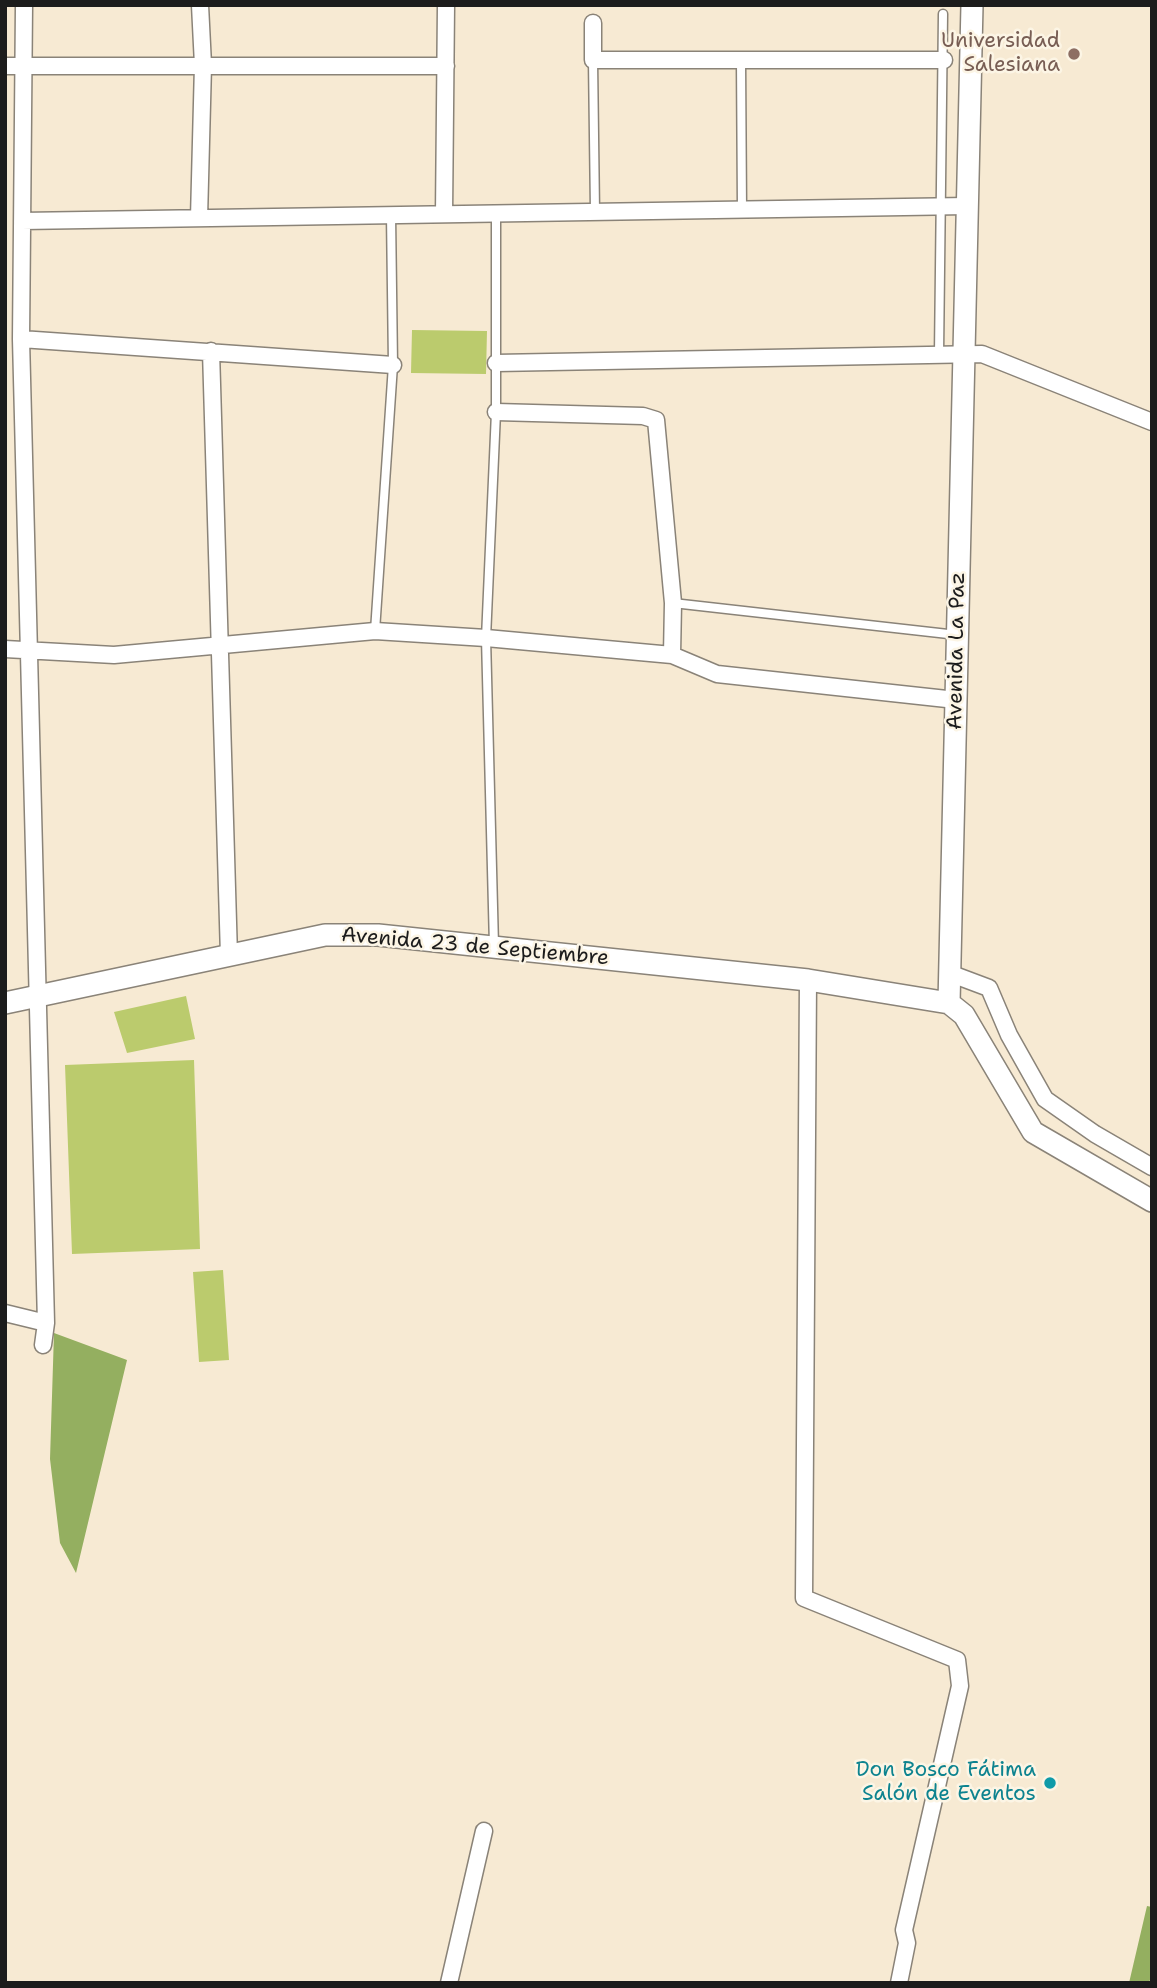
<!DOCTYPE html>
<html>
<head>
<meta charset="utf-8">
<style>
  body { margin:0 }
  #map { position:relative; width:1157px; height:1988px; overflow:hidden; background:#f7ead3; font-family:"Shantell Sans",sans-serif }
  canvas { display:block }
  .frame { position:absolute; inset:0; border:7px solid #1c1c1c; pointer-events:none }
</style>
</head>
<body>
<div id="map">
<canvas width="1157" height="1988"></canvas>
<div class="frame"></div>
</div>
<script>
const g = document.querySelector('canvas').getContext('2d');
g.lineJoin = 'round';
function paint(path, color) {
  g.fillStyle = color;
  g.fill(path, 'evenodd');
}
function shape(rows) {
  const path = new Path2D();
  for (const r of rows) {
    path.moveTo(r[0], r[1]);
    for (let i = 2; i < r.length; i += 2) path.lineTo(r[i], r[i + 1]);
  }
  return path;
}
function stroke(path, color, width, dash) {
  g.strokeStyle = color;
  g.lineWidth = width;
  g.lineCap = dash ? 'butt' : 'round';
  g.setLineDash(dash || []);
  g.stroke(path);
}
function label(font, color, halo, rows, align = 'center') {
  g.font = font + ' "Shantell Sans",sans-serif';
  g.lineWidth = 5;
  g.setLineDash([]);
  g.textBaseline = 'middle';
  g.strokeStyle = halo;
  g.fillStyle = color;
  for (const [text, x, y, turn = 0] of rows) {
    g.save();
    g.translate(x, y);
    g.rotate((+turn || 0) * Math.PI / 180);
    g.textAlign = isNaN(turn) ? turn : align;
    if (halo) g.strokeText(text, 0, 0);
    g.fillText(text, 0, 0);
    g.restore();
  }
}
paint(shape([
  [412,330,487,331,486,374,411,373],
  [186,996,195,1039,127,1053,114,1012],
  [194,1060,200,1249,72,1254,65,1065],
  [223,1270,229,1360,199,1362,193,1272]
]), '#bbcb6d');
paint(shape([
  [54,1333,127,1360,76,1573,60,1543,50,1459],
  [1147,1906,1152,1907,1152,1973,1149,1983,1129,1983]
]), '#94af60');
const service = shape([
  [593,60,595,212],
  [741,61,742,210],
  [939,354,943,14],
  [673,603,957,635],
  [375,631,393,365,391,215],
  [494,946,486,638,496,412,496,213]
]);
const minor = shape([
  [24,5,21,339,46,1323,43,1345],
  [593,23,593,60,944,60],
  [5,66,446,66],
  [444,214,446,5],
  [199,218,203,65,200,5],
  [22,221,967,206],
  [21,339,393,365],
  [211,351,229,956],
  [496,363,982,354,1152,422],
  [496,412,643,416,656,420,673,603,672,655],
  [5,649,114,655,375,631,486,638,672,655,717,674,956,700],
  [949,973,989,988,1009,1035,1045,1099,1095,1134,1152,1167],
  [808,980,804,1598,957,1660,960,1686,904,1930,907,1943,899,1983],
  [5,1313,46,1323],
  [449,1983,484,1831]
]);
const secondary = shape([
  [5,1003,325,935,378,935,808,980,949,1003,964,1015,1033,1132,1152,1201],
  [949,1003,972,5]
]);
stroke(service, '#8a8378', 11);
stroke(minor, '#8a8378', 19);
stroke(secondary, '#8a8378', 24);
stroke(service, '#fff', 8);
stroke(minor, '#fff', 16);
stroke(secondary, '#fff', 21);
for (const [x, y, r, color] of [
  [1074,54,7,"#8d6e63"],
  [1050,1783,7,"#0f9aa8"]
]) {
  const dot = new Path2D();
  dot.arc(x, y, r, 0, 2 * Math.PI);
  g.fillStyle = color;
  g.fill(dot);
  stroke(dot, '#fcf5e5', 2.5);
}
label('21px', '#785e54', '#fcf5e5', [
  ["Universidad",1060,42],
  ["Salesiana",1060,66]
], 'right');
label('21px', '#1c1c1c', '#fcf5e5', [
  ["Avenida La Paz",957,651,-89],
  ["Avenida 23 de Septiembre",475,947,5]
]);
label('21px', '#0d838f', '#fcf5e5', [
  ["Don Bosco Fátima",1036,1771],
  ["Salón de Eventos",1036,1795]
], 'right');
</script>
</body>
</html>
